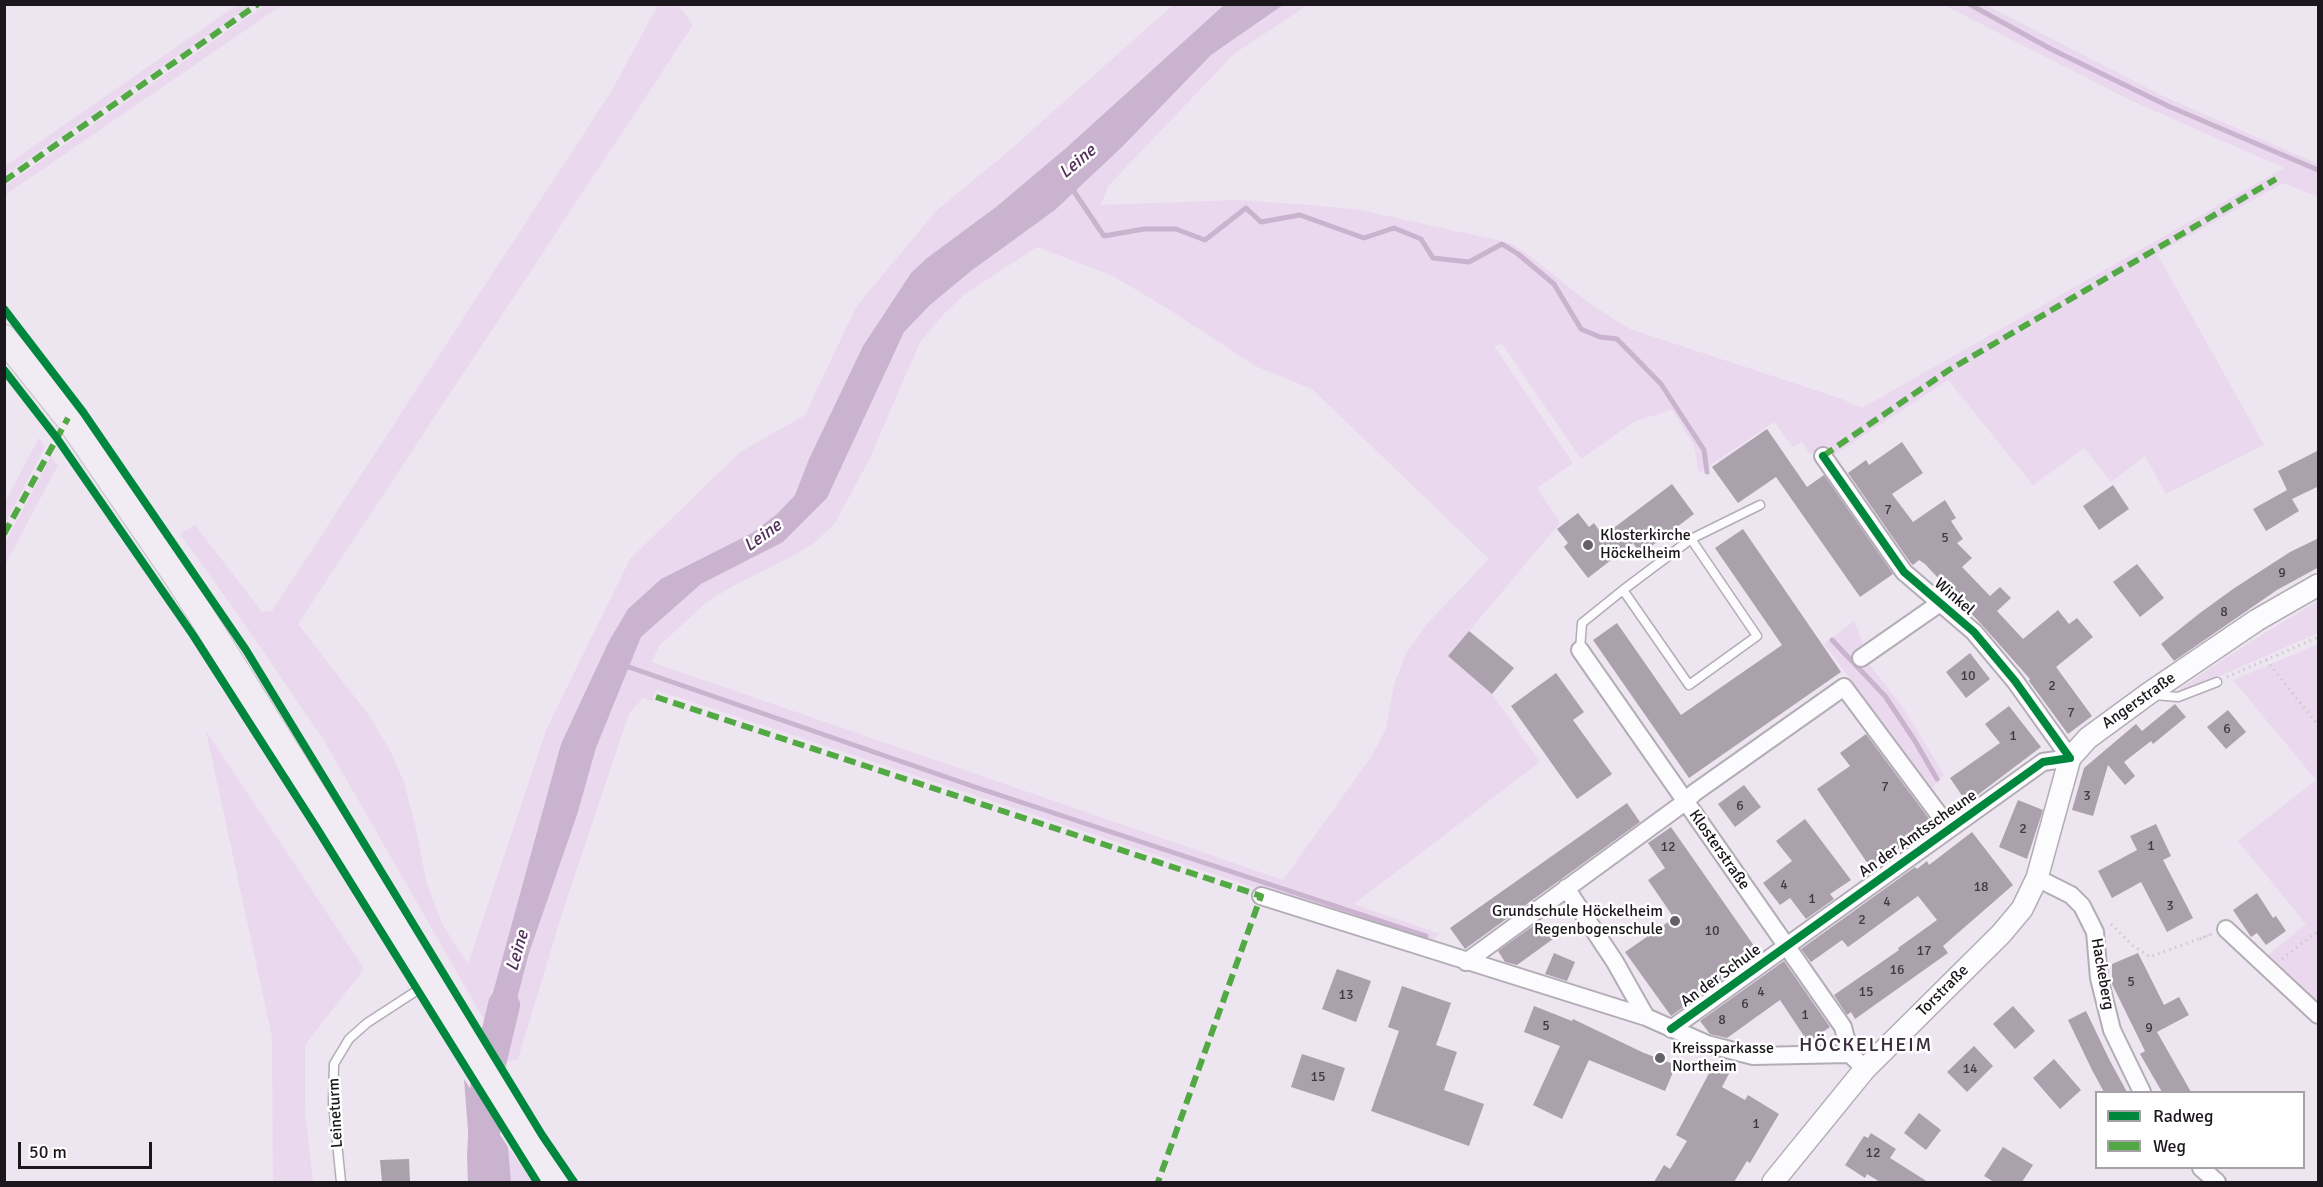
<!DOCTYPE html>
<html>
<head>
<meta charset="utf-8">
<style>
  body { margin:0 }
  #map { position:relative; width:2323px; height:1187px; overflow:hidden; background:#ede5f0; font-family:Signika,sans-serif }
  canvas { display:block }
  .frame { position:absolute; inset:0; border:6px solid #1c171d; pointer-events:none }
  .legend { position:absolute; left:2095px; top:1091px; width:210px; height:78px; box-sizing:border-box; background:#fff; border:2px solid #a4a2a5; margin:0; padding:8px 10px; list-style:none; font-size:18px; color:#1c171d }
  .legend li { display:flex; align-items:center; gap:12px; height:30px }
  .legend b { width:30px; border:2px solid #a4a2a5 }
  .scale { position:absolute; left:18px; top:1142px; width:134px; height:27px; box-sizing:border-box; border:3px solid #1c171d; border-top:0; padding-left:8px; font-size:18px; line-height:21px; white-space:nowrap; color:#1c171d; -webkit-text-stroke:4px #fff; paint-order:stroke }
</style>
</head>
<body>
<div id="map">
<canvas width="2323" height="1187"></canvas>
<div class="frame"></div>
<ul class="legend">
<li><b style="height:8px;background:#00873e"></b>Radweg</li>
<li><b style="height:8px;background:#52a943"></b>Weg</li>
</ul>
<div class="scale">50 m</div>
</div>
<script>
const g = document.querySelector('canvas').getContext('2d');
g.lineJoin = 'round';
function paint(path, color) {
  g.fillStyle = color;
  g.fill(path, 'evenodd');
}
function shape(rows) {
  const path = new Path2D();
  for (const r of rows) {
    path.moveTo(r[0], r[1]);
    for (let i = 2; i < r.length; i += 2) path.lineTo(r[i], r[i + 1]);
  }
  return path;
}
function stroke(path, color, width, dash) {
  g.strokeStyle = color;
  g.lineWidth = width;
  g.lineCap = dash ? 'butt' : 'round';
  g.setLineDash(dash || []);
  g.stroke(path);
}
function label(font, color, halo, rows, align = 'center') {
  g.font = font + ' Signika,sans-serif';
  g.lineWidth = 5;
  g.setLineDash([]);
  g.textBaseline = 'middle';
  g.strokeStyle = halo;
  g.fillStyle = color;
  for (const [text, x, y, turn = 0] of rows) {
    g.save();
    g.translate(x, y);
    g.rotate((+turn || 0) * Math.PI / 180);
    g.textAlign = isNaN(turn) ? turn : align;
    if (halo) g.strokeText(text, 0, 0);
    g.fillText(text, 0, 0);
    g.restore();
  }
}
paint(shape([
  [237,5,251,5,5,175,5,166],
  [265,5,282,5,5,195,5,186],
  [658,5,678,5,693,25,298,624,368,714,391,752,404,782,417,833,426,881,442,924,468,964,547,728,630,559,739,453,805,415,856,307,937,210,1003,156,1173,5,1224,5,1066,148,996,207,927,258,911,273,863,346,809,459,795,495,777,514,752,533,661,579,628,609,609,641,561,744,485,1021,323,739,239,616,180,534,195,525,262,612,272,611,611,92],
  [1283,5,1308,5,1235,53,1108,186,1101,205,1238,200,1310,205,1360,210,1497,240,1513,245,1531,257,1589,303,1630,329,1842,399,1862,408,2284,168,2130,100,1944,5,1986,5,2163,96,2318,164,2318,197,2283,183,2157,254,2264,445,2166,494,2145,456,2111,482,2084,448,2033,485,1948,380,1831,457,1825,447,1810,454,1802,442,1793,447,1774,422,1699,473,1694,445,1672,410,1635,421,1581,459,1502,344,1494,346,1573,463,1537,488,1560,523,1448,656,1492,694,1540,762,1354,904,1440,934,1426,944,656,690,652,701,643,698,629,714,564,907,518,1059,505,1062,513,1014,529,953,577,815,596,748,641,637,701,584,783,542,827,498,904,332,930,305,971,271,1055,210,1122,147,1211,55],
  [1037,247,1113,276,1170,310,1255,366,1312,389,1489,559,1426,625,1405,655,1394,685,1386,729,1371,757,1283,880,651,662,660,645,708,601,735,585,796,554,814,543,835,523,869,460,920,342,943,315,965,294],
  [39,438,45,447,5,523,5,502],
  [51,456,58,465,5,565,5,543],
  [2318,601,2318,633,2188,690,2179,689,2250,642],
  [1854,621,1862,640,1865,658,1906,712,1944,775,1932,788,1824,644],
  [2318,644,2318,1003,2268,955,2306,924,2238,841,2316,780,2233,680],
  [206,731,364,969,305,1045,305,1110,313,1182,273,1182,272,1037],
  [508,1147,534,1182,511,1182]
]), '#ead8ef');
paint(shape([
  [1224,5,1283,5,1211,55,1122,147,1055,210,971,271,930,305,904,332,827,498,783,542,701,584,641,637,596,748,577,815,529,953,513,1014,505,1062,485,1032,485,1021,492,996,561,744,609,641,628,609,661,579,752,533,777,514,795,495,809,459,863,346,911,273,927,258,996,207,1066,148],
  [464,1079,508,1147,511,1182,472,1182]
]), '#c9b3ce');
stroke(shape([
  [1969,4,2051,49,2168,106,2318,170],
  [1071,187,1104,236,1144,229,1176,229,1205,240,1246,208,1261,222,1300,215,1364,238,1394,228,1421,239,1433,258,1469,262,1502,244,1518,254,1554,284,1581,329,1600,337,1617,339,1661,384,1704,450,1707,472],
  [1832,640,1885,696,1915,741,1937,779],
  [623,665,972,786,1426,936]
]), '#c9b3ce', 5);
stroke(shape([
  [484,1182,483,1157,487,1076,504,1005]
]), '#c9b3ce', 32);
paint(shape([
  [1767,429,1807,487,1824,475,1893,574,1860,597,1776,477,1738,503,1712,467],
  [1902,442,1923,473,1892,494,1913,522,1945,500,1956,518,1951,521,1963,539,1957,543,1972,558,1962,567,1990,596,2000,587,2011,598,1997,611,2023,639,2058,610,2069,624,2077,618,2093,637,2056,667,2092,716,2068,734,2029,681,2030,679,1982,625,1925,564,1919,560,1913,565,1910,562,1848,473,1866,460,1869,465],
  [2319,450,2319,486,2292,499,2299,511,2266,531,2253,509,2287,490,2278,471],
  [1672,484,1694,514,1641,554,1633,543,1588,578,1564,547,1568,543,1557,529,1578,513,1589,527,1594,523,1603,536],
  [2113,485,2129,509,2099,530,2083,506],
  [1743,529,1841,672,1689,778,1593,640,1617,623,1681,715,1782,645,1715,548],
  [2319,538,2319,567,2277,590,2174,661,2161,644,2200,613,2233,589,2290,552],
  [2137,564,2164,598,2140,617,2113,582],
  [1469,631,1514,668,1492,694,1448,656],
  [1970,653,1990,679,1966,698,1946,672],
  [1556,673,1584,712,1573,720,1612,774,1577,799,1511,706],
  [2175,704,2186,717,2153,744,2151,741,2124,762,2135,776,2125,785,2108,765,2093,816,2072,810,2084,768,2136,724,2142,731],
  [2009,706,2041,747,1967,803,1950,778,2000,743,1985,724],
  [2228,710,2246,732,2226,749,2207,727],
  [1866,734,1930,820,1898,843,1901,847,1870,867,1817,789,1850,766,1840,753],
  [1744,785,1761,807,1735,827,1718,804],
  [2018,800,2043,810,2027,859,1999,847],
  [1627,803,1640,822,1465,949,1450,928],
  [1805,819,1851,880,1830,894,1834,899,1806,919,1790,898,1780,905,1763,883,1792,861,1776,841],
  [2156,824,2171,856,2163,860,2193,918,2167,932,2141,882,2112,898,2098,871,2137,850,2130,836],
  [1671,827,1759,953,1671,1016,1625,952,1674,918,1648,880,1665,868,1648,843],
  [1972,832,2013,885,1943,946,1948,953,1855,1019,1851,1012,1847,1015,1834,995,1899,950,1898,948,1937,920,1918,896,1848,947,1842,940,1811,962,1801,949,1915,867,1917,869,1927,861,1929,865],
  [2257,893,2273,918,2276,916,2286,931,2266,945,2257,933,2251,937,2233,910],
  [1540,921,1553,939,1517,965,1505,962,1498,951],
  [1554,953,1575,962,1567,981,1545,974],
  [2138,953,2164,1005,2179,997,2189,1015,2157,1032,2191,1092,2162,1092,2140,1054,2145,1051,2112,984,2112,964],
  [1784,961,1830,1027,1808,1042,1780,1000,1727,1038,1710,1034,1700,1021],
  [1337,969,1371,981,1356,1022,1322,1009],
  [1402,986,1451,1003,1436,1045,1457,1052,1444,1090,1484,1104,1469,1146,1371,1111,1399,1031,1388,1027],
  [1534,1006,1572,1021,1573,1019,1644,1053,1676,1065,1665,1091,1589,1060,1562,1119,1533,1105,1560,1046,1524,1032],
  [2013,1006,2035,1031,2015,1049,1993,1024],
  [2086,1011,2110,1061,2127,1092,2104,1092,2092,1070,2068,1020],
  [1974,1046,1993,1066,1967,1092,1947,1072],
  [1302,1054,1345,1068,1334,1101,1291,1087],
  [2054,1059,2081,1090,2060,1109,2033,1078],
  [1714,1064,1732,1068,1722,1087,1745,1100,1748,1095,1779,1114,1750,1163,1747,1161,1734,1182,1654,1182,1664,1165,1670,1169,1687,1141,1676,1135],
  [1919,1113,1941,1130,1926,1150,1904,1133],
  [1871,1133,1896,1149,1890,1158,1928,1182,1880,1182,1867,1174,1865,1178,1845,1165,1864,1136,1868,1138],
  [2003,1147,2033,1165,2022,1182,1994,1182,1984,1176],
  [409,1159,410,1182,382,1182,380,1160]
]), '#aaa1ac');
const service = shape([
  [1623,590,1689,685,1757,636,1691,539],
  [1580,650,1582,623,1623,590,1691,539,1760,505],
  [2154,695,2178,697,2217,682],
  [341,1182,333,1103,334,1064,349,1039,367,1023,427,984]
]);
const minor = shape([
  [1580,650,1843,1027,1850,1054],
  [1861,658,1940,603],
  [2037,878,2071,895,2082,906,2095,932,2099,978,2112,1030,2142,1092],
  [1566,888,1615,962,1646,1017],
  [1261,896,1646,1017,1707,1044,1753,1056,1850,1054,1865,1069],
  [2226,929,2318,1015],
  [1466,962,1685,802,1694,793,1844,687,1949,828],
  [1671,1029,2043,762,2070,758,2015,681,1974,632,1904,572,1823,456],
  [2201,1168,2217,1182]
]);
const tertiary = shape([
  [1773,1182,1865,1069,2001,934,2022,909,2037,878,2070,758,2088,738,2148,694,2257,620,2318,585]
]);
const primary = shape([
  [4,338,68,418,180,581,556,1182]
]);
stroke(service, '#b3adb5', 11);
stroke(minor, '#b3adb5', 20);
stroke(tertiary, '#b3adb5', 24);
stroke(primary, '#c7c3c8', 28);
stroke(shape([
  [2266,660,2318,725],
  [2227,677,2318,637],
  [2111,924,2132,945,2150,957,2212,934],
  [2200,939,2212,934],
  [2282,959,2318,931]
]), '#ccc9cc', 3, [1.5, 4.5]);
stroke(service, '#fcfbfd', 8);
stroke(minor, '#fcfbfd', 16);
stroke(tertiary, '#fcfbfd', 21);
stroke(primary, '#f1ebf3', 26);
stroke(shape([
  [4,181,258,4],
  [1823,456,1949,370,2276,179],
  [4,534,68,418],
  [656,697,1261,896,1158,1182]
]), '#52a943', 6, [12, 6]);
stroke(shape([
  [4,309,83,412,246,650,542,1135,574,1182],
  [4,370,56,437,193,635,316,827,537,1182],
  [1671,1029,2043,762,2070,758,2015,681,1974,632,1904,572,1823,456]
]), '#00873e', 8);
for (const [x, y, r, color] of [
  [1588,545,6,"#655f67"],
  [1675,921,6,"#655f67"],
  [1660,1058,6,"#655f67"]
]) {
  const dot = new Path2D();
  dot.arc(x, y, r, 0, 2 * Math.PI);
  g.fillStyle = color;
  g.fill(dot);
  stroke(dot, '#fff', 2);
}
label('14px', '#403a41', null, [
  ["7",1888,510],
  ["5",1945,538],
  ["9",2282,573],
  ["8",2224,612],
  ["10",1968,676],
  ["2",2052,686],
  ["7",2071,713],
  ["6",2227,729],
  ["1",2013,736],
  ["7",1885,787],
  ["3",2087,796],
  ["6",1740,806],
  ["2",2023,829],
  ["1",2151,846],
  ["12",1668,847],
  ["4",1784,885],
  ["18",1981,887],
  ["1",1812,899],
  ["4",1887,902],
  ["3",2170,906],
  ["2",1862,920],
  ["10",1712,931],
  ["17",1924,951],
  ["16",1897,970],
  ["5",2131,982],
  ["4",1761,992],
  ["15",1866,992],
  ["13",1346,995],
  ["6",1745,1004],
  ["1",1805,1015],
  ["8",1722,1020],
  ["5",1546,1026],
  ["9",2149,1028],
  ["14",1970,1069],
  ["15",1318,1077],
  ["1",1756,1124],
  ["12",1873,1153]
]);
label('16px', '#1c171d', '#fff', [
  ["Klosterkirche",1600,536],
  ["Höckelheim",1600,554],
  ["Grundschule Höckelheim",1663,912,"right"],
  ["Regenbogenschule",1663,930,"right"],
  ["Kreissparkasse",1672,1049],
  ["Northeim",1672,1067]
], 'left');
label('16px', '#1c171d', '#fff', [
  ["Winkel",1954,597,41],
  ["Angerstraße",2139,701,-35],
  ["An der Amtsscheune",1918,834,-35],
  ["Klosterstraße",1719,850,55],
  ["Hackeberg",2102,974,80],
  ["An der Schule",1721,976,-36],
  ["Torstraße",1943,991,-45],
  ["Leineturm",336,1113,-93]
]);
label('italic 18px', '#542f5c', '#fff', [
  ["Leine",1078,162,-40],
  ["Leine",763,536,-36],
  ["Leine",518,951,-74]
]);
g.letterSpacing = '1.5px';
label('20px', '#392d3b', '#fff', [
  ["HÖCKELHEIM",1866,1046]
]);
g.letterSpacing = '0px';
</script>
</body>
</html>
